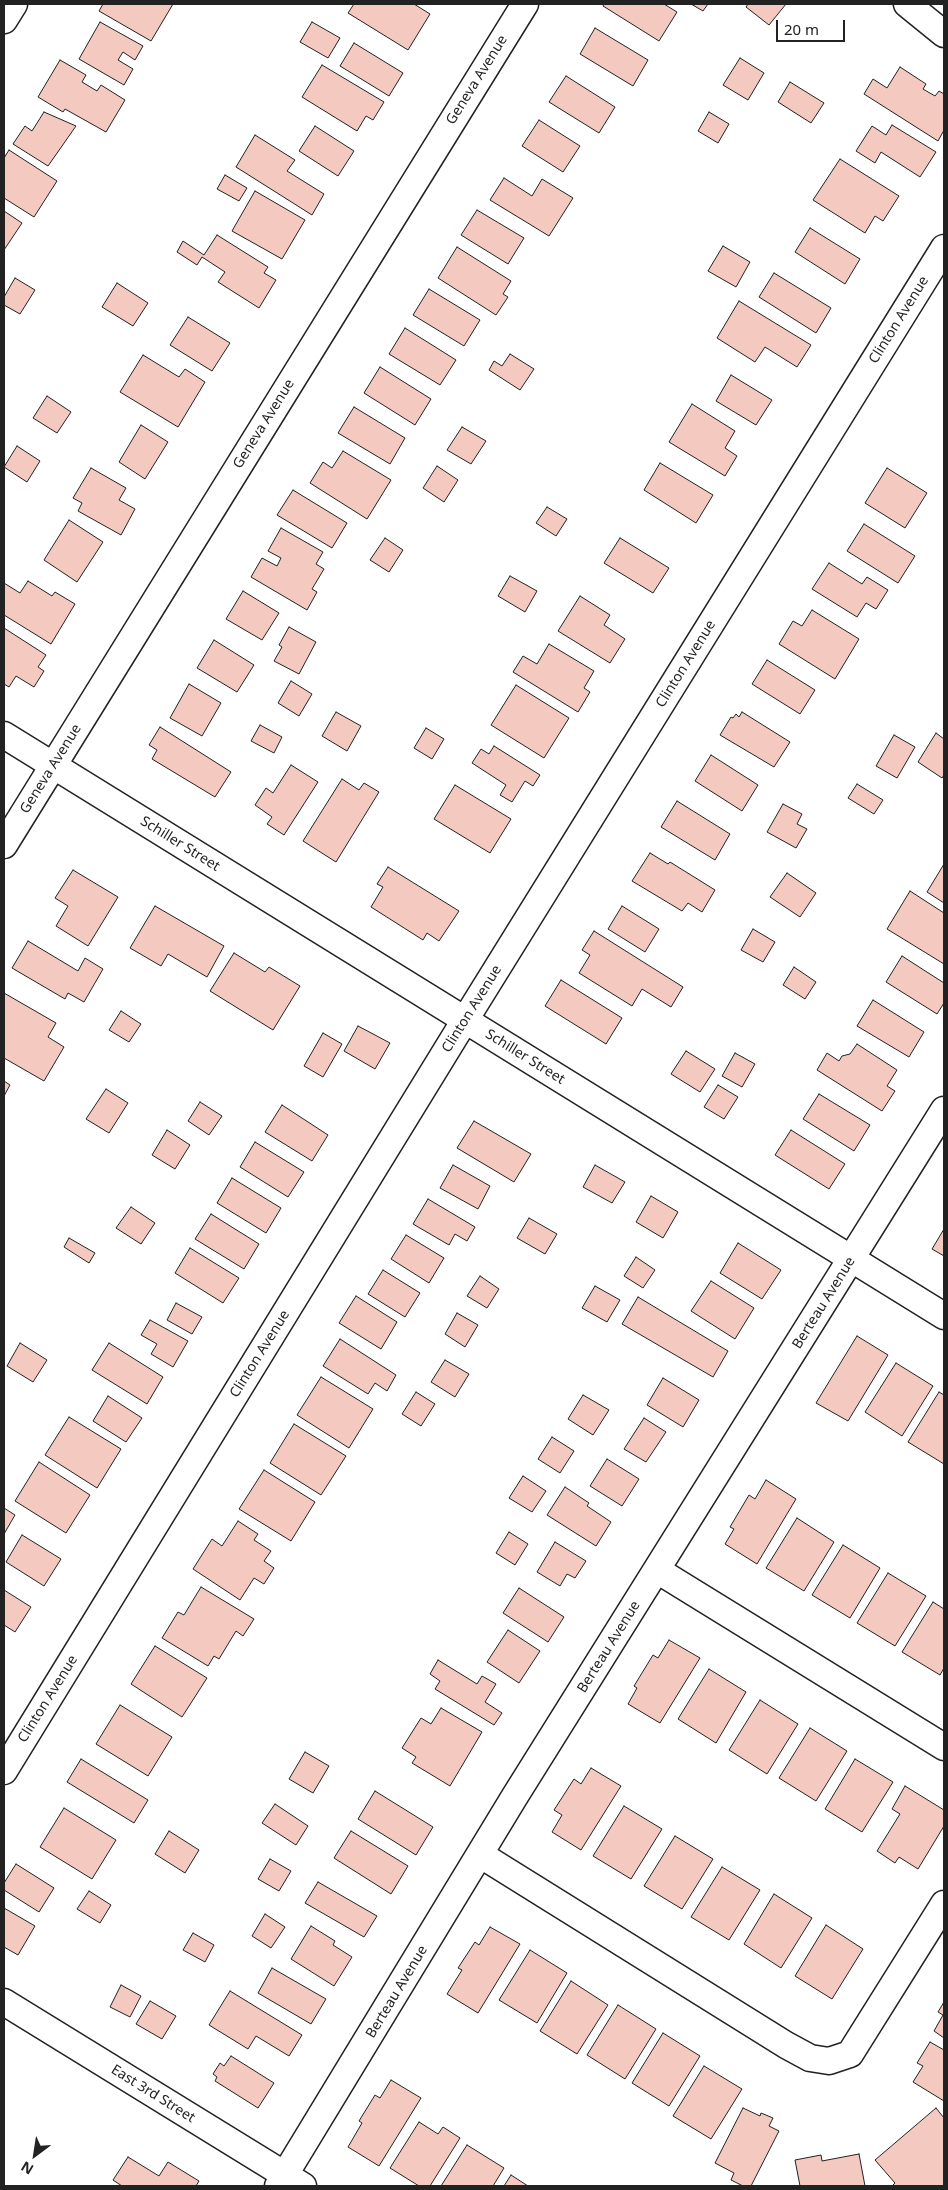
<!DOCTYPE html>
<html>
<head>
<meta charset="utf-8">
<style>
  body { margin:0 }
  #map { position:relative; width:948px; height:2190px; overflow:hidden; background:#fff; font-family:"Noto Sans",sans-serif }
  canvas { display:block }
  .frame { position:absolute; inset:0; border:5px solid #222; pointer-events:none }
  .north { position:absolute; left:10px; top:2130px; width:50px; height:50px; -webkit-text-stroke:4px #fff; paint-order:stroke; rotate:211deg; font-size:14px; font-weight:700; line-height:20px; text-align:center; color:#222 }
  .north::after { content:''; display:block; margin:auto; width:18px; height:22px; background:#222; clip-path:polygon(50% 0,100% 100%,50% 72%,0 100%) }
  .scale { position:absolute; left:776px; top:20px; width:69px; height:22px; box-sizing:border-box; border:2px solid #222; border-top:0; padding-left:6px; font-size:15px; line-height:18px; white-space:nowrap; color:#222; -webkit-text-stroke:4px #fff; paint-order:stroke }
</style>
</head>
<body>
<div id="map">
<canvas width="948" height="2190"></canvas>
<div class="frame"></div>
<div class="north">N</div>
<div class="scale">20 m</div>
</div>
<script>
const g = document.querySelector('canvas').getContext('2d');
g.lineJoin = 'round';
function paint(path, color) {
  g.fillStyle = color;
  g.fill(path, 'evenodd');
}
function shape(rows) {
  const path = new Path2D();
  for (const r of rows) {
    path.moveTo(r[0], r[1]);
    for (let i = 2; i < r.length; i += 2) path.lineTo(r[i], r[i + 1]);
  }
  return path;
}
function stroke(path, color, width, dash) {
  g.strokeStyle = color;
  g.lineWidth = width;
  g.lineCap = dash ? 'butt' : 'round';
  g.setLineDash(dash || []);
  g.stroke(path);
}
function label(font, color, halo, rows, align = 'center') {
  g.font = font + ' "Noto Sans",sans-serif';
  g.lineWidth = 4;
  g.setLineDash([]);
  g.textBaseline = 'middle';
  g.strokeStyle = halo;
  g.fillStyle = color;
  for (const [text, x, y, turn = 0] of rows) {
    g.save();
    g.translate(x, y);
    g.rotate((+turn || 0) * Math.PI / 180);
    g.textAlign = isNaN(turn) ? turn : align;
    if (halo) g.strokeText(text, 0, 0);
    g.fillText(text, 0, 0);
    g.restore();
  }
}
const building = shape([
  [103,4,173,4,151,41,99,11,103,4],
  [354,4,414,4,430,14,408,50,348,13,354,4],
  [604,4,664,4,677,12,659,41,603,6,604,4],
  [691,4,708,4,703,11,691,4],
  [748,4,786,4,769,25,746,7,748,4],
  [100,22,143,46,135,60,123,52,118,60,133,69,124,85,79,59,100,22],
  [312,22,340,38,328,58,300,42,312,22],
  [595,28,648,60,633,86,580,54,595,28],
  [354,43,403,73,389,96,340,66,354,43],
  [740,58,764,73,748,100,723,85,740,58],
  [60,60,86,75,82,82,97,91,101,85,125,100,106,132,65,109,63,112,38,97,60,60],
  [322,65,384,102,373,120,366,116,357,131,302,97,322,65],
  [900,67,926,84,923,89,935,96,939,91,944,94,944,130,938,141,864,94,873,79,887,88,900,67],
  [566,76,615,107,599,133,549,102,566,76],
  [790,82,824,103,811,123,778,102,790,82],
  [44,112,76,126,48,166,13,144,25,126,32,131,44,112],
  [709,112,729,124,718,143,698,131,709,112],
  [539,120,580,146,563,172,522,146,539,120],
  [892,125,936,152,920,177,881,152,875,163,856,151,872,126,886,135,892,125],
  [315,126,354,151,338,176,299,151,315,126],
  [255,135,295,160,287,171,324,194,312,215,236,167,255,135],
  [9,150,57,181,34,217,4,198,4,158,9,150],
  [840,159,899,196,883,221,875,216,865,233,813,200,840,159],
  [225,175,247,188,239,201,217,189,225,175],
  [504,178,532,196,542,179,573,198,549,236,490,200,504,178],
  [255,191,305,220,282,259,232,231,255,191],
  [477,210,524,238,508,264,461,235,477,210],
  [4,211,22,223,4,250,4,211],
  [810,228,860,259,845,284,795,252,810,228],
  [217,235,268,267,264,273,276,280,259,308,218,282,225,272,202,257,197,265,177,252,183,241,204,255,217,235],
  [723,246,750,262,736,287,708,271,723,246],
  [457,247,511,281,503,294,508,297,496,315,438,278,457,247],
  [774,273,831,308,816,333,759,297,774,273],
  [15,278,35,290,20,314,4,305,4,297,15,278],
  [117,283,148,303,133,326,102,307,117,283],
  [429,289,480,320,464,346,413,315,429,289],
  [739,301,811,345,797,367,765,347,755,362,717,338,739,301],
  [188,317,230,343,212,371,170,345,188,317],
  [405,328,456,360,440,385,389,354,405,328],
  [510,354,534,369,520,390,489,370,494,361,502,366,510,354],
  [143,355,179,377,185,369,205,382,178,427,120,392,143,355],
  [380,367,431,399,415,425,364,393,380,367],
  [731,375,772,400,756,425,716,401,731,375],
  [47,396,71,412,57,433,33,418,47,396],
  [692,404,735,431,725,448,737,456,725,476,669,442,692,404],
  [354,407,405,438,390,464,338,433,354,407],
  [141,425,168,442,145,479,119,462,141,425],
  [462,427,486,441,471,464,447,450,462,427],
  [17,446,40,461,27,482,4,467,17,446],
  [343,451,391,480,367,519,310,483,323,462,332,468,343,451],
  [660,463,713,495,696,523,644,490,660,463],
  [437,466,458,480,444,502,423,488,437,466],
  [91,468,126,488,119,500,135,509,121,535,78,511,82,503,73,498,91,468],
  [887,468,927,493,905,528,865,503,887,468],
  [293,490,347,523,332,548,277,515,293,490],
  [547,507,567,519,556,536,536,523,547,507],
  [69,520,103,542,77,582,44,560,69,520],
  [864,524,915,556,898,583,847,551,864,524],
  [281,528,323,552,316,564,324,569,312,589,317,592,307,610,251,577,262,558,277,566,281,558,268,551,281,528],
  [385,538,403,550,389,572,370,560,385,538],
  [620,538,669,568,653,593,604,563,620,538],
  [829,563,862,584,867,577,888,590,876,609,866,603,857,617,812,589,829,563],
  [510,576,537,591,525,612,498,596,510,576],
  [28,581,52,596,55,592,75,604,51,644,4,615,4,583,20,593,28,581],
  [243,591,279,613,262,640,226,619,243,591],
  [580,596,610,615,604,625,625,639,610,663,558,631,580,596],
  [812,610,859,639,835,679,779,644,793,621,802,626,812,610],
  [289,627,316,642,299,674,274,661,282,647,279,645,289,627],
  [4,628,46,655,38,667,44,671,34,687,16,676,9,687,4,684,4,628],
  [214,640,254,665,237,692,197,668,214,640],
  [549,644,594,671,584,688,590,692,578,712,513,672,523,656,537,664,549,644],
  [767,660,815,690,800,714,752,684,767,660],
  [291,681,312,694,299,716,278,703,291,681],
  [189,684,221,703,202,736,170,718,189,684],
  [516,685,569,718,544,758,491,725,516,685],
  [336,712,361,726,347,751,322,736,336,712],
  [742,712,790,742,774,767,720,735,731,717,733,718,736,714,739,717,742,712],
  [260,725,282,737,274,753,251,741,260,725],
  [160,727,231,772,215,797,152,759,157,750,149,745,160,727],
  [426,728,444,739,432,759,414,748,426,728],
  [936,733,944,739,944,775,942,778,918,762,936,733],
  [894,735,915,747,897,778,876,766,894,735],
  [494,746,540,775,533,786,525,781,512,802,500,795,506,785,472,763,481,749,489,754,494,746],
  [711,755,758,785,742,811,695,781,711,755],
  [291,765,318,782,284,835,267,824,272,817,255,805,266,788,273,793,291,765],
  [342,779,359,790,364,783,379,792,336,862,303,841,342,779],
  [857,784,883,800,874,814,848,798,857,784],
  [455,785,511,819,490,853,434,819,455,785],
  [677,801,730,834,715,860,661,827,677,801],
  [783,804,802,814,797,824,807,829,796,848,767,832,783,804],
  [650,853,668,864,670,862,715,890,702,912,688,903,682,911,632,881,650,853],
  [944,864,944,903,927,892,944,864],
  [388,867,459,911,439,941,427,933,423,940,371,907,383,887,377,884,388,867],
  [73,870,118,897,88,946,56,926,68,906,55,898,73,870],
  [787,873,816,893,800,917,770,897,787,873],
  [910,891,944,913,944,964,887,929,910,891],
  [155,906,224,946,207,977,168,954,161,966,130,948,155,906],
  [622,906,659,929,645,952,608,929,622,906],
  [753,929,775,942,763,962,741,950,753,929],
  [594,931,683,987,671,1007,642,989,632,1006,579,973,590,955,582,950,594,931],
  [28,941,78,971,85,958,103,969,84,1002,68,993,65,999,12,968,28,941],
  [234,953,265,972,269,967,300,986,273,1030,210,991,234,953],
  [902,956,944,983,944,1003,937,1014,886,982,902,956],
  [794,967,816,982,805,999,783,985,794,967],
  [561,980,622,1018,606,1044,545,1006,561,980],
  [4,993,56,1023,48,1037,64,1047,44,1081,4,1058,4,993],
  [873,1000,924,1032,909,1057,857,1026,873,1000],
  [121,1011,141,1024,129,1042,109,1030,121,1011],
  [358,1026,390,1043,375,1069,344,1051,358,1026],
  [323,1033,342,1044,323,1077,304,1066,323,1033],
  [857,1044,897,1070,887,1086,895,1091,882,1111,817,1070,827,1053,839,1061,842,1056,850,1054,857,1044],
  [686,1051,715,1069,700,1092,671,1074,686,1051],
  [735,1053,755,1064,742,1087,722,1076,735,1053],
  [4,1081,10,1085,4,1096,4,1081],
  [718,1085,738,1097,724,1119,704,1107,718,1085],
  [106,1089,128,1103,109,1133,86,1119,106,1089],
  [819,1094,870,1125,854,1151,803,1119,819,1094],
  [200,1102,222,1116,209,1135,188,1121,200,1102],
  [282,1105,328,1135,312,1161,265,1132,282,1105],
  [474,1121,531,1154,514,1182,457,1148,474,1121],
  [167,1130,190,1145,175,1169,152,1155,167,1130],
  [791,1130,845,1164,829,1189,775,1155,791,1130],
  [255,1142,304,1172,288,1197,240,1167,255,1142],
  [453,1165,490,1186,478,1209,440,1188,453,1165],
  [595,1165,625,1182,612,1203,583,1187,595,1165],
  [232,1178,281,1208,266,1233,217,1203,232,1178],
  [651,1196,678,1212,663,1238,636,1222,651,1196],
  [428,1199,475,1227,467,1241,455,1234,449,1245,413,1224,428,1199],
  [131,1207,155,1223,141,1244,116,1228,131,1207],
  [211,1214,259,1244,244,1269,195,1239,211,1214],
  [529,1218,557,1234,545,1254,517,1238,529,1218],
  [944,1229,944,1256,932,1249,944,1229],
  [406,1235,444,1258,429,1283,391,1259,406,1235],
  [69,1238,95,1253,89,1263,64,1247,69,1238],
  [738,1243,781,1270,762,1299,720,1273,738,1243],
  [190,1248,239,1278,223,1303,175,1273,190,1248],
  [636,1257,655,1270,643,1288,624,1276,636,1257],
  [383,1270,420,1293,405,1317,368,1294,383,1270],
  [480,1276,499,1289,487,1308,467,1296,480,1276],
  [711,1281,754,1308,735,1339,691,1311,711,1281],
  [595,1286,620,1300,607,1322,582,1308,595,1286],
  [356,1296,397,1322,381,1349,339,1323,356,1296],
  [638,1297,728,1351,713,1377,622,1324,638,1297],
  [176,1303,202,1317,192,1334,167,1320,176,1303],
  [457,1313,478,1325,465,1347,445,1334,457,1313],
  [150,1320,188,1341,173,1367,151,1354,157,1344,141,1335,150,1320],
  [857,1336,888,1355,848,1421,816,1403,857,1336],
  [340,1339,396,1375,387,1391,375,1383,368,1394,323,1366,340,1339],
  [20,1343,47,1360,33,1382,7,1366,20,1343],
  [109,1343,163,1377,147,1404,92,1370,109,1343],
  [445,1360,469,1374,455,1397,431,1382,445,1360],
  [896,1363,933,1386,902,1436,865,1412,896,1363],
  [321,1377,373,1409,349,1448,297,1415,321,1377],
  [663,1378,699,1400,683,1427,647,1405,663,1378],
  [416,1392,435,1404,421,1426,402,1414,416,1392],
  [939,1392,944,1395,944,1464,908,1442,939,1392],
  [583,1395,609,1410,593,1435,568,1419,583,1395],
  [108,1396,142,1418,126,1442,93,1421,108,1396],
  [69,1417,121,1449,97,1488,45,1455,69,1417],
  [644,1418,666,1432,646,1462,624,1449,644,1418],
  [294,1424,346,1456,321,1495,270,1463,294,1424],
  [552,1437,574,1451,560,1473,538,1459,552,1437],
  [607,1459,639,1479,622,1506,590,1486,607,1459],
  [39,1462,90,1495,66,1533,15,1501,39,1462],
  [264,1470,315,1502,291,1541,239,1509,264,1470],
  [523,1476,546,1491,532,1512,509,1498,523,1476],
  [766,1480,796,1499,757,1564,725,1544,734,1529,730,1527,749,1495,755,1499,766,1480],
  [565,1487,589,1503,587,1506,611,1522,596,1546,547,1515,565,1487],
  [4,1508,15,1515,4,1534,4,1508],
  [797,1518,834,1542,804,1591,766,1568,797,1518],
  [238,1521,258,1534,254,1540,271,1551,264,1561,274,1568,264,1584,254,1578,240,1600,193,1569,212,1539,222,1546,238,1521],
  [509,1532,528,1544,515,1565,496,1553,509,1532],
  [22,1535,61,1559,44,1586,6,1562,22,1535],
  [555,1542,586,1561,575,1578,567,1574,560,1586,537,1572,555,1542],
  [843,1545,880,1568,850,1618,812,1595,843,1545],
  [888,1573,926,1596,895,1646,857,1623,888,1573],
  [201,1587,254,1619,243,1636,236,1631,219,1659,214,1656,208,1666,162,1638,178,1612,184,1615,201,1587],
  [519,1588,564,1617,548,1642,503,1613,519,1588],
  [4,1590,31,1607,15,1632,4,1625,4,1590],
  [933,1602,944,1609,944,1668,940,1675,902,1652,933,1602],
  [508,1630,540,1651,519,1683,487,1662,508,1630],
  [669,1640,700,1658,660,1723,628,1704,637,1688,634,1686,653,1655,658,1658,669,1640],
  [155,1646,207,1678,182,1717,131,1684,155,1646],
  [438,1660,477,1684,482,1676,496,1684,485,1702,502,1713,494,1725,435,1689,440,1681,430,1674,438,1660],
  [709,1669,746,1692,716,1743,678,1719,709,1669],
  [760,1700,798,1724,767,1774,729,1750,760,1700],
  [120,1705,172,1737,148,1776,96,1744,120,1705],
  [441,1708,482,1732,450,1786,412,1763,416,1757,402,1748,421,1718,431,1724,441,1708],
  [810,1728,847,1751,816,1801,779,1778,810,1728],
  [305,1752,329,1766,313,1793,289,1779,305,1752],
  [81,1759,148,1800,134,1823,67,1782,81,1759],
  [855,1759,893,1782,862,1832,825,1809,855,1759],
  [591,1768,621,1786,581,1850,552,1832,562,1815,554,1810,574,1779,581,1784,591,1768],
  [905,1786,944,1810,944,1826,918,1869,899,1857,895,1863,877,1851,900,1814,892,1809,905,1786],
  [375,1791,433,1827,416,1855,358,1819,375,1791],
  [275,1804,308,1826,296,1845,262,1823,275,1804],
  [624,1806,662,1829,631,1879,593,1856,624,1806],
  [64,1808,116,1840,92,1879,40,1847,64,1808],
  [169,1831,199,1850,185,1873,155,1854,169,1831],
  [351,1831,408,1866,391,1894,334,1858,351,1831],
  [675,1836,713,1859,682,1909,644,1886,675,1836],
  [270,1859,291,1871,279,1891,258,1879,270,1859],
  [16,1864,54,1888,39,1912,4,1890,4,1883,16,1864],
  [722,1867,760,1890,729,1940,691,1917,722,1867],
  [318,1882,377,1916,364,1937,305,1903,318,1882],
  [89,1891,111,1905,100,1923,77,1909,89,1891],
  [774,1894,812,1918,781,1968,744,1944,774,1894],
  [4,1908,35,1926,18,1955,4,1947,4,1908],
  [265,1914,285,1927,271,1948,252,1936,265,1914],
  [826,1925,863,1949,832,1999,795,1976,826,1925],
  [311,1926,335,1941,333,1945,352,1957,334,1986,291,1959,311,1926],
  [490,1927,520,1944,478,2013,447,1994,462,1970,458,1968,475,1942,479,1945,490,1927],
  [193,1933,214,1945,205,1962,183,1950,193,1933],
  [530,1950,567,1973,537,2023,499,2000,530,1950],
  [272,1968,326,1999,311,2024,258,1993,272,1968],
  [571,1981,608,2005,577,2054,540,2031,571,1981],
  [121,1985,141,1996,130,2017,110,2007,121,1985],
  [230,1991,302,2035,289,2056,256,2036,248,2049,209,2025,230,1991],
  [150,2001,176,2016,162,2039,136,2024,150,2001],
  [944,2002,944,2038,934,2031,943,2015,938,2012,944,2002],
  [618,2005,656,2029,625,2079,587,2055,618,2005],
  [663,2033,700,2056,669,2106,632,2083,663,2033],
  [930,2042,944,2050,944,2101,913,2082,923,2066,917,2063,930,2042],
  [231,2056,274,2083,258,2108,215,2081,217,2077,213,2074,220,2063,224,2066,231,2056],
  [704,2066,742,2089,711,2139,673,2116,704,2066],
  [391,2080,421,2098,379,2166,348,2147,362,2123,359,2121,375,2095,380,2098,391,2080],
  [743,2108,760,2116,761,2113,773,2118,769,2126,779,2131,751,2186,743,2186,731,2180,734,2173,715,2163,743,2108],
  [936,2108,944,2118,944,2186,892,2186,895,2183,875,2160,936,2108],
  [419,2122,438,2134,443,2127,460,2138,430,2186,419,2186,390,2168,419,2122],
  [467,2145,504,2168,493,2186,441,2186,467,2145],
  [859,2154,865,2186,800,2186,795,2160,821,2155,822,2161,859,2154],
  [128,2157,159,2176,168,2162,199,2181,196,2186,122,2186,113,2180,128,2157],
  [511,2175,528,2186,504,2186,511,2175]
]);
paint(building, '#f3c9c0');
stroke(building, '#222', 1);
const minor = shape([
  [907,4,944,34],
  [4,20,14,4],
  [4,735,944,1316],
  [4,845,525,4],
  [657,1570,944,1747],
  [4,1771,465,1020,944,248],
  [481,1855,786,2045,810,2058,829,2061,850,2054,944,1904],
  [4,2002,303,2186],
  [278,2186,515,1796,944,1110]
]);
stroke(minor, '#222', 29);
stroke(minor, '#fff', 26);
label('14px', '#222', '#fff', [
  ["Geneva Avenue",477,80,-58],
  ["Clinton Avenue",899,320,-58],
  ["Geneva Avenue",264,424,-58],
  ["Clinton Avenue",686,664,-58],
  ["Geneva Avenue",51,769,-58],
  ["Schiller Street",180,844,32],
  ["Clinton Avenue",472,1009,-58],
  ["Schiller Street",525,1057,32],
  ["Berteau Avenue",824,1303,-58],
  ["Clinton Avenue",260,1354,-58],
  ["Berteau Avenue",609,1647,-58],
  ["Clinton Avenue",48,1699,-58],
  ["Berteau Avenue",397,1992,-59],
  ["East 3rd Street",153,2094,32]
]);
</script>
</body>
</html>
